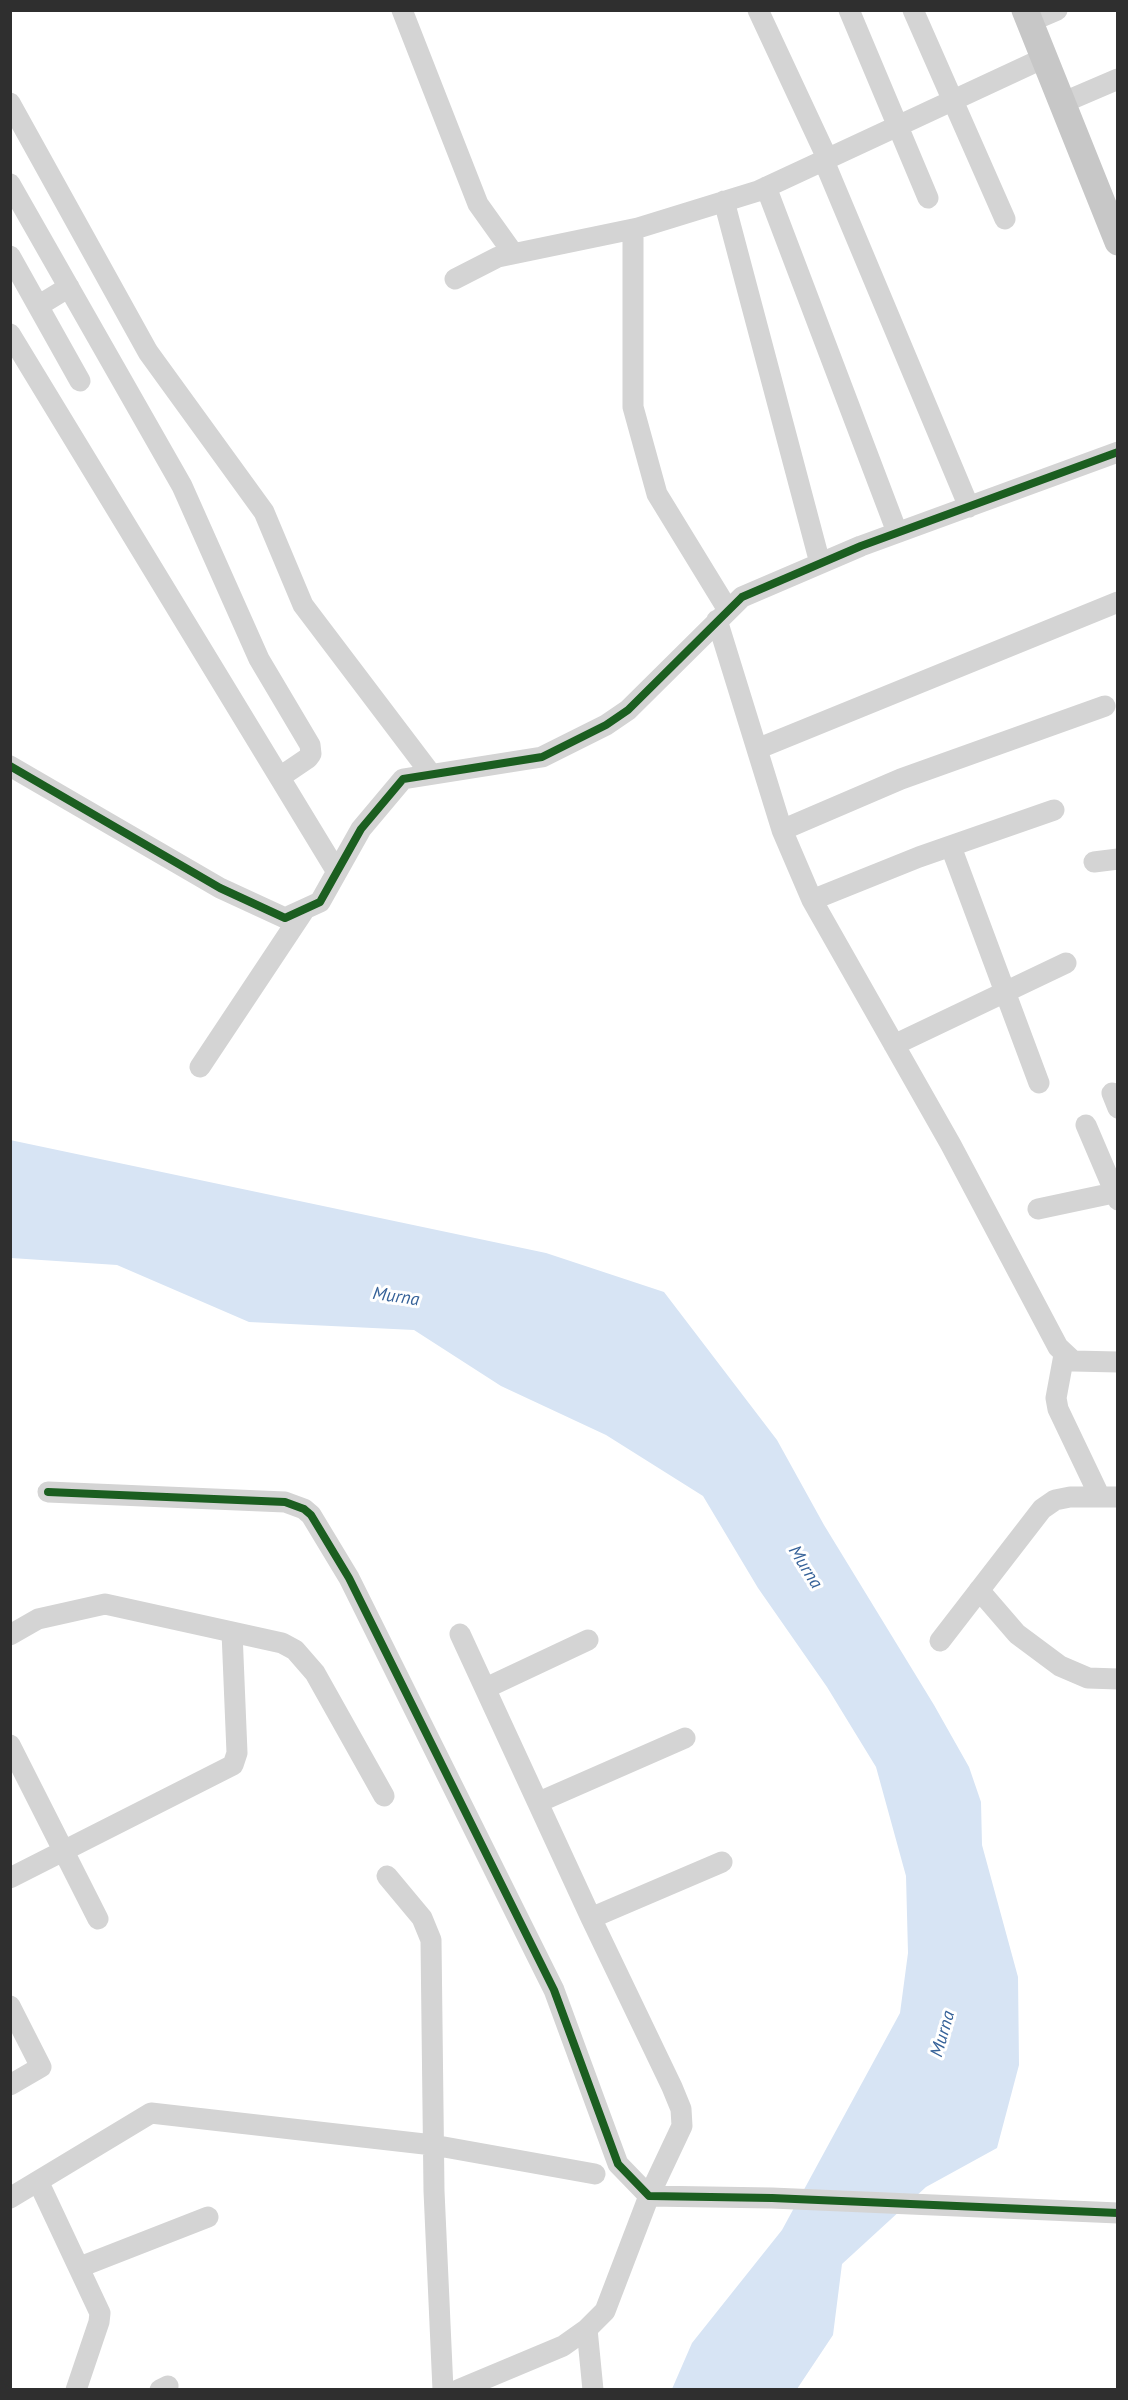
<!DOCTYPE html>
<html>
<head>
<meta charset="utf-8">
<style>
  body { margin:0 }
  #map { position:relative; width:1128px; height:2400px; overflow:hidden; background:#fff; font-family:"PT Sans",sans-serif }
  canvas { display:block }
  .frame { position:absolute; inset:0; border:12px solid #2f2f2f; pointer-events:none }
</style>
</head>
<body>
<div id="map">
<canvas width="1128" height="2400"></canvas>
<div class="frame"></div>
</div>
<script>
const g = document.querySelector('canvas').getContext('2d');
g.lineJoin = 'round';
function paint(path, color) {
  g.fillStyle = color;
  g.fill(path, 'evenodd');
}
function shape(rows) {
  const path = new Path2D();
  for (const r of rows) {
    path.moveTo(r[0], r[1]);
    for (let i = 2; i < r.length; i += 2) path.lineTo(r[i], r[i + 1]);
  }
  return path;
}
function stroke(path, color, width, dash) {
  g.strokeStyle = color;
  g.lineWidth = width;
  g.lineCap = dash ? 'butt' : 'round';
  g.setLineDash(dash || []);
  g.stroke(path);
}
function label(font, color, halo, rows, align = 'center') {
  g.font = font + ' "PT Sans",sans-serif';
  g.lineWidth = 6;
  g.setLineDash([]);
  g.textBaseline = 'middle';
  g.strokeStyle = halo;
  g.fillStyle = color;
  for (const [text, x, y, turn = 0] of rows) {
    g.save();
    g.translate(x, y);
    g.rotate((+turn || 0) * Math.PI / 180);
    g.textAlign = isNaN(turn) ? turn : align;
    if (halo) g.strokeText(text, 0, 0);
    g.fillText(text, 0, 0);
    g.restore();
  }
}
paint(shape([
  [10,1140,546,1253,664,1292,777,1440,824,1525,934,1705,969,1767,981,1802,982,1845,1018,1977,1019,2065,997,2148,926,2187,842,2264,833,2335,797,2389,672,2389,692,2343,782,2230,900,2013,908,1953,906,1876,876,1767,827,1687,758,1588,703,1496,606,1435,501,1386,414,1330,249,1322,117,1265,11,1258]
]), '#d7e4f4');
stroke(shape([
  [402,10,478,204,513,253],
  [758,10,828,160],
  [849,10,928,198],
  [913,10,1005,219],
  [1029,22,1057,10],
  [10,103,148,352,264,512,303,605,431,774],
  [1062,103,1118,79],
  [824,161,969,507],
  [10,184,182,486,259,659,310,745,311,754,308,758,280,777],
  [766,187,897,532],
  [724,201,820,563],
  [633,229,633,407,657,494,728,610],
  [10,256,80,381],
  [455,279,498,257,638,228,758,191,1044,58],
  [38,306,69,287],
  [10,334,337,872],
  [717,620,782,830,812,900,951,1145,1058,1347,1073,1361,1118,1362],
  [757,749,1118,602],
  [10,766,220,888,285,918,320,902,361,829,403,779,542,757,606,725,628,710,742,597,861,546,1118,452],
  [782,830,901,779,1105,706],
  [951,847,1039,1083],
  [1094,862,1118,859],
  [812,900,919,857,1054,810],
  [894,1045,1066,963],
  [200,1067,305,909],
  [1112,1093,1118,1108],
  [1086,1125,1118,1200],
  [1038,1209,1118,1192],
  [1064,1355,1056,1398,1058,1409,1100,1497],
  [48,1492,285,1502,304,1509,311,1515,349,1578,554,1990,618,2164,649,2196,772,2198,1118,2213],
  [979,1590,1017,1634,1060,1666,1088,1678,1118,1679],
  [10,1635,38,1619,105,1604,282,1643,295,1650,315,1673,384,1796],
  [940,1641,1042,1509,1055,1500,1070,1497,1118,1497],
  [486,1688,588,1640],
  [10,1745,98,1919],
  [539,1802,685,1738],
  [387,1876,422,1918,431,1940,434,2191,443,2390],
  [10,1878,233,1765,237,1753,232,1632],
  [591,1918,722,1862],
  [10,2006,41,2067,10,2085],
  [38,2181,100,2313,99,2322,76,2390],
  [10,2198,151,2113,433,2145,595,2174],
  [80,2267,208,2217],
  [587,2329,593,2390],
  [160,2390,168,2386],
  [458,2390,563,2346,587,2329,605,2311,649,2196,682,2126,681,2109,672,2087,591,1918,460,1634]
]), '#d4d4d4', 21);
stroke(shape([
  [1025,10,1118,242]
]), '#c7c7c7', 27);
stroke(shape([
  [10,766,220,888,285,918,320,902,361,829,403,779,542,757,606,725,628,710,742,597,861,546,1118,452],
  [48,1492,285,1502,304,1509,311,1515,349,1578,554,1990,618,2164,649,2196,772,2198,1118,2213]
]), '#1b5e20', 8);
label('italic 18px', '#356198', '#fff', [
  ["Murna",396,1297,8],
  ["Murna",805,1567,58],
  ["Murna",943,2034,-74]
]);
</script>
</body>
</html>
